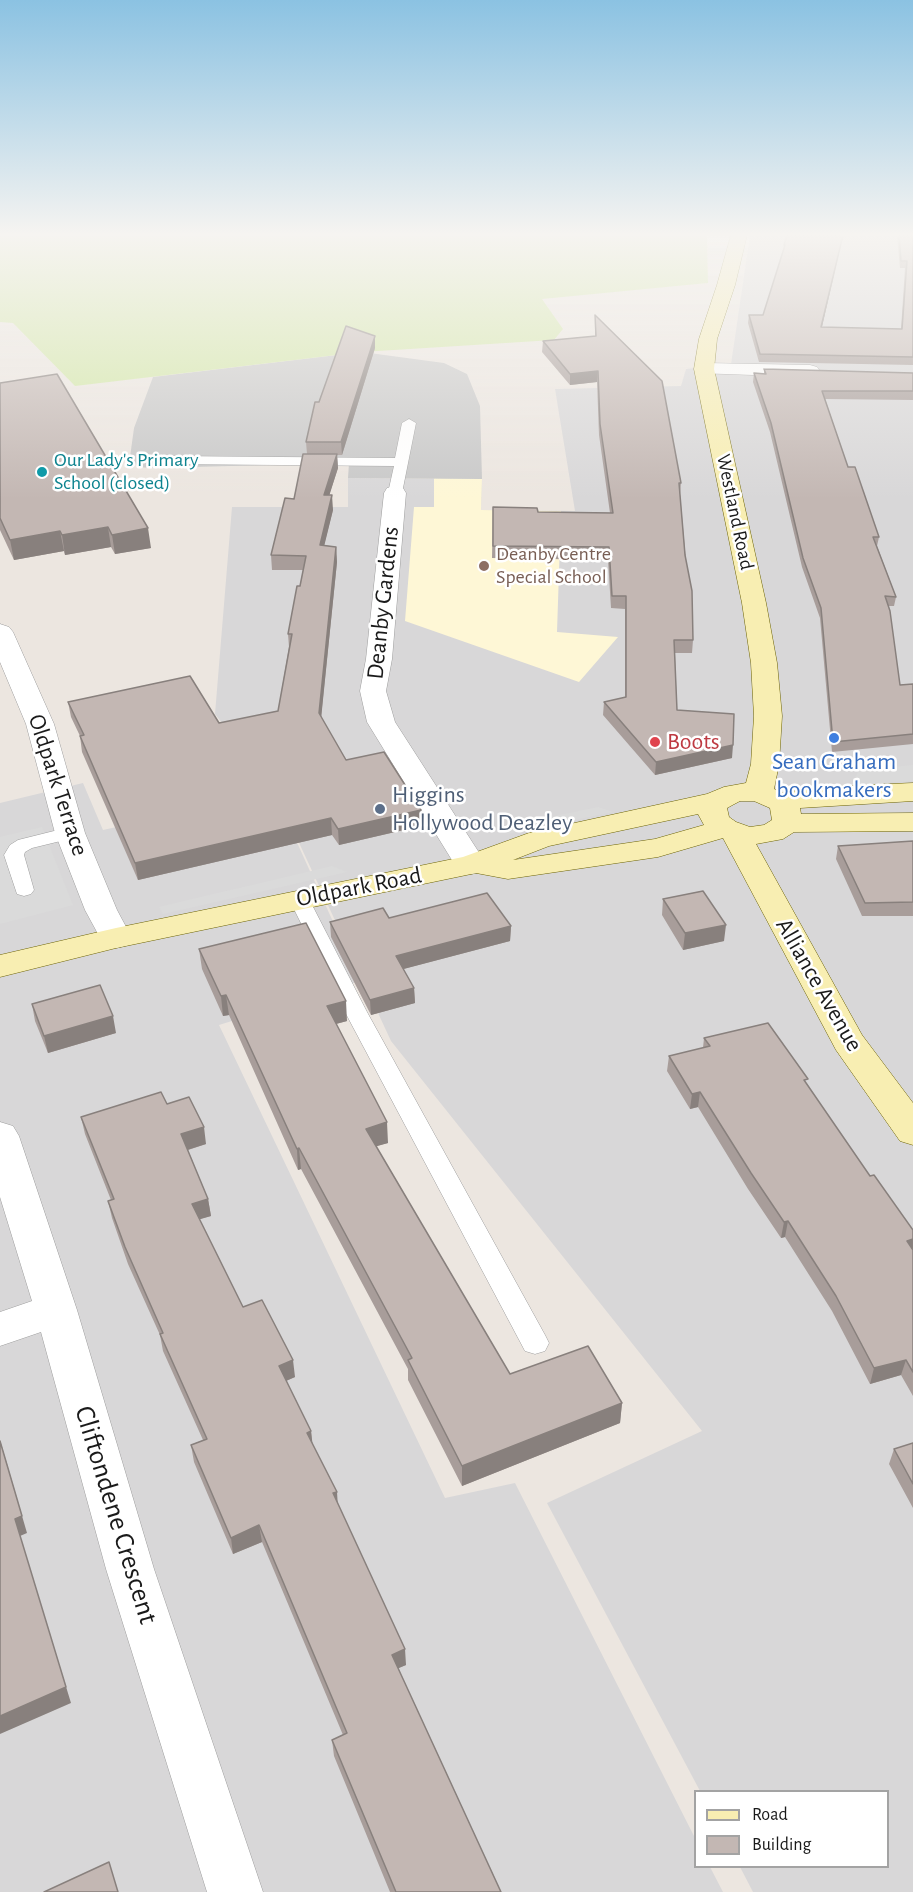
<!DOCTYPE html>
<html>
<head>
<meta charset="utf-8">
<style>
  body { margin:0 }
  #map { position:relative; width:913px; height:1892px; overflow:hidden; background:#ece6e0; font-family:"Alegreya Sans",sans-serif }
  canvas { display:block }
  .legend { position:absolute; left:694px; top:1790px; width:195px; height:78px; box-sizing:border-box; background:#fff; border:2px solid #a3a3a3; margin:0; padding:8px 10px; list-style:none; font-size:18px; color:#1a1a1a }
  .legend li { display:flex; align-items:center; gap:12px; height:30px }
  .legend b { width:30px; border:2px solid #a3a3a3 }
</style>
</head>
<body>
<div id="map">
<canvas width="913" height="1892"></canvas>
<ul class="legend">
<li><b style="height:8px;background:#f8eeb2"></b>Road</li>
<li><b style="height:16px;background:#c3b7b3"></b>Building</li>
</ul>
</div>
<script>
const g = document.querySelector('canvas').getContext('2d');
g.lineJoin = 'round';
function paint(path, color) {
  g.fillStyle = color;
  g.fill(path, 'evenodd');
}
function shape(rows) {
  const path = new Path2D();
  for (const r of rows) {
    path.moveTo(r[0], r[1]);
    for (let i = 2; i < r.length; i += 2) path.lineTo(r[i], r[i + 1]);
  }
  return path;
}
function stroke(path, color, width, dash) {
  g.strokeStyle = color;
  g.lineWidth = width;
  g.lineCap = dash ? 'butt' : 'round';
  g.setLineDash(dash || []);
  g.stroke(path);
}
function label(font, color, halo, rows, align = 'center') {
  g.font = font + ' "Alegreya Sans",sans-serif';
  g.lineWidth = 5;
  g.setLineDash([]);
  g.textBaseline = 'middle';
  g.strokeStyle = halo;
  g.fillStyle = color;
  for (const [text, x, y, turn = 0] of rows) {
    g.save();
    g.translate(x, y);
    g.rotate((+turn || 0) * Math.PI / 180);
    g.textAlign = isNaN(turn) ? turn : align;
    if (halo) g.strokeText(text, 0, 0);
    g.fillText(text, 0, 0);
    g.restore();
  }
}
paint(shape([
  [750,235,913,235,913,1892,753,1892,740,1867,888,1866,888,1792,700,1791,547,1503,702,1431,391,1041,275,791,215,714,232,507,348,507,348,478,482,479,481,510,575,511,555,389,681,386,686,369,731,364],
  [83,783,103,830,274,792,360,981,219,1025,445,1498,515,1483,695,1838,696,1866,710,1867,723,1892,0,1892,0,803]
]), '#d8d7d8');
paint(shape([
  [434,478,482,479,481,510,561,511,557,632,618,637,579,682,405,621,414,507,434,507]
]), '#fef7d6');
paint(shape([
  [362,352,444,363,467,374,480,406,482,479,348,478,349,463,151,468,138,467,130,457,134,428,153,377]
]), '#c8c8c8');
paint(shape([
  [0,235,707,235,708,283,542,299,563,329,554,340,362,352,75,386,13,323,0,322]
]), '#d2e7a5');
paint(shape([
  [913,765,913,781,851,785,859,770],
  [598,807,613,812,507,834,512,825],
  [42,827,73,905,0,924,0,837],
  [332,866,347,872,163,914,159,907]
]), '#dadada');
const lane = shape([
  [409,419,416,423,402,493,395,497,388,493,394,466,165,464,158,460,165,456,395,458,402,423,409,419],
  [70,827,77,829,80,833,77,837,32,848,25,852,24,855,34,890,31,894,24,896,17,894,4,855,10,845,18,840,70,827],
  [299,893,306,895,309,899,367,1012,545,1335,549,1343,545,1351,535,1354,525,1351,345,1012,289,899,292,895,299,893]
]);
const street = shape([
  [704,363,810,365,817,367,820,371,817,375,810,377,697,373,694,369,697,365,704,363],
  [395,486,403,488,406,493,392,659,386,691,395,722,487,865,482,872,471,874,460,872,455,865,367,722,360,691,366,659,384,493,387,488,395,486],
  [0,624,9,627,13,632,54,724,85,833,117,910,132,938,128,945,116,948,104,945,85,910,55,833,26,724,0,662,0,624],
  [0,1122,13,1126,19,1136,77,1310,154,1569,263,1892,207,1892,106,1569,41,1332,0,1346,0,1312,32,1301,0,1197,0,1122]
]);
const secondary = shape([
  [731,235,747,235,735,285,717,339,714,369,766,603,777,663,782,716,779,764,774,789,783,793,824,787,913,783,913,801,800,808,801,814,913,813,913,831,794,832,783,839,756,844,862,1035,913,1103,913,1145,900,1141,836,1050,723,838,658,857,508,879,476,873,116,948,0,977,0,955,116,928,463,857,529,833,707,794,724,787,746,783,751,764,754,716,751,663,742,603,694,369,699,339,717,285,731,235],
  [740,801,754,801,770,808,772,820,764,825,750,827,736,822,729,817,727,808,740,801],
  [698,814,704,825,655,839,513,860,549,846,698,814]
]);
stroke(lane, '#9e9e9e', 1);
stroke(street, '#9e9e9e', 1);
stroke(secondary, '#6d6406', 1);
paint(lane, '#fff');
paint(street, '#fff');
paint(secondary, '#f8eeb2');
paint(shape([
  [786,235,843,235,822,327,901,329,905,268,900,268,897,235,913,235,913,365,759,362,748,323,749,315,763,315,783,252,784,245,787,236],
  [595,315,681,483,680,494,693,640,692,653,675,653,677,710,732,758,655,775,603,715,604,702,625,698,625,609,611,608,608,560,492,558,493,507,538,512,610,513,599,435,597,382,570,385,542,352,543,341,595,336],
  [375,348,342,455,337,455,338,468,329,495,333,510,324,545,336,547,337,562,321,717,346,760,421,810,421,826,339,845,332,835,138,880,82,752,80,736,71,717,68,702,219,723,278,711,289,647,288,634,300,586,303,570,272,570,271,555,294,499,307,454,306,442,319,402],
  [764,369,913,373,913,400,825,399,848,467,879,537,877,546,896,597,894,606,888,606,900,685,913,684,913,744,832,752,820,618,802,567,770,432,753,382,754,373,764,374],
  [0,383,151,548,115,554,111,547,65,555,64,551,14,560,0,530],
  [913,841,913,916,862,916,836,859,838,846],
  [663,899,724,941,683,950,662,915],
  [389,918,511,926,510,941,403,969,414,988,415,1003,371,1015,331,937,330,922],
  [199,949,347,1021,336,1024,388,1143,376,1146,510,1374,622,1403,620,1423,462,1486,408,1380,408,1369,301,1169,298,1170,229,1015,223,1016,202,969],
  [32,1004,116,1033,48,1053,35,1021],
  [704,1038,807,1084,870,1176,913,1230,913,1396,901,1375,870,1384,832,1311,785,1237,781,1238,748,1189,698,1107,690,1109,667,1071,669,1056,703,1048],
  [167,1104,206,1144,188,1150,208,1199,211,1216,199,1219,243,1307,295,1377,286,1381,311,1431,312,1443,406,1665,398,1668,501,1892,390,1892,334,1756,332,1740,343,1735,262,1542,233,1554,194,1462,191,1445,203,1440,163,1351,160,1335,128,1264,112,1218,108,1201,111,1200,85,1134,81,1117],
  [913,1443,913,1508,889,1464,894,1449]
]), '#a89d9a');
paint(shape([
  [843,235,820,335,821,327],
  [375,336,375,348,342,455,341,442],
  [598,371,597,382,570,385,570,374],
  [337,454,338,468,325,509,324,495],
  [332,495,333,510,321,559,320,545],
  [108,527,111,547,65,555,62,535],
  [148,528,151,548,115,554,112,535],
  [60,531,64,551,14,560,10,540],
  [336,547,337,562,320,729,319,713],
  [733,745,732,758,655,775,656,762],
  [421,810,421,826,339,845,338,829],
  [331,818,332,835,138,880,135,863],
  [726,925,724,941,683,950,685,933],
  [511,926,510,941,396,971,396,956],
  [414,988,415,1003,371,1015,370,1000],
  [226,995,229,1015,223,1016,221,996],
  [346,1001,347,1021,328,1026,327,1006],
  [113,1016,116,1033,48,1053,44,1036],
  [700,1092,698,1107,690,1109,692,1094],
  [387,1122,388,1143,367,1149,366,1129],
  [204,1127,206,1144,184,1151,181,1134],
  [299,1148,301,1169,298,1170,297,1149],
  [208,1199,211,1216,194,1221,192,1204],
  [788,1221,785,1237,781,1238,784,1222],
  [913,1239,913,1254,907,1241],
  [293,1360,295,1377,281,1383,279,1366],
  [906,1360,901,1375,870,1384,874,1368],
  [622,1403,620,1423,462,1486,462,1466],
  [311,1431,313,1448,307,1433],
  [0,1440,27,1533,20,1536,71,1703,0,1734,0,1716,15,1519],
  [337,1492,338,1508,333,1493],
  [259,1525,262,1542,233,1554,231,1538],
  [405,1649,406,1665,392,1671,392,1655]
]), '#88807d');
const building = shape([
  [787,235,843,235,821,327,902,329,907,261,901,261,899,235,913,235,913,357,760,354,749,315,763,315,785,245,784,245,787,235],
  [595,315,662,381,681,483,679,483,685,555,692,591,693,640,674,640,677,710,734,714,733,745,656,762,604,702,626,697,626,596,612,596,609,547,493,546,493,507,537,508,538,512,613,513,600,424,598,371,570,374,543,341,596,336,595,315],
  [346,326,375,336,341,442,306,442,315,402,319,402,346,326],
  [764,369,913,373,913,391,822,391,848,467,855,467,879,537,873,537,896,597,885,596,890,611,900,685,913,684,913,734,833,742,821,608,803,558,771,423,754,373,766,374,764,369],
  [57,374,148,528,112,535,108,527,62,535,60,531,10,540,0,518,0,383,57,374],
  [303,454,337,454,324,495,332,495,320,545,336,547,319,713,346,760,384,752,421,810,338,829,331,818,135,863,80,736,84,735,68,702,190,676,219,723,278,711,292,634,288,634,297,586,300,586,306,556,271,555,285,498,294,499,303,454],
  [913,841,913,902,865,903,838,846,913,841],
  [703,891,726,925,685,933,663,899,703,891],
  [487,893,511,926,396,956,414,988,370,1000,330,922,383,908,389,918,487,893],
  [306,923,346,1001,327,1006,387,1122,366,1129,510,1374,588,1346,622,1403,462,1466,408,1360,412,1358,299,1148,297,1149,226,995,221,996,199,949,306,923],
  [100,985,113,1016,44,1036,32,1004,100,985],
  [768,1023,808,1079,804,1080,870,1176,874,1175,913,1230,913,1239,907,1241,913,1250,913,1372,906,1360,874,1368,836,1296,788,1221,784,1222,751,1173,700,1092,692,1094,669,1056,710,1046,704,1038,768,1023],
  [161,1092,167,1104,189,1097,204,1127,181,1134,208,1199,192,1204,243,1307,262,1300,293,1360,279,1366,311,1431,307,1433,337,1492,333,1493,405,1649,392,1655,501,1892,396,1892,332,1740,347,1733,259,1525,231,1538,191,1445,207,1439,160,1334,163,1333,125,1247,108,1201,114,1199,81,1117,161,1092],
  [0,1441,22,1516,15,1519,66,1687,0,1716,0,1441],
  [913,1443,913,1484,894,1449,913,1443],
  [109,1862,118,1892,44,1892,109,1862]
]);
paint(building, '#c3b7b3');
stroke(building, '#88807d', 1.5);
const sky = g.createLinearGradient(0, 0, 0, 499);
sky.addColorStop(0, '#8bc2e2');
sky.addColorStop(0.47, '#f6f4f1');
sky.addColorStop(1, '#f6f4f100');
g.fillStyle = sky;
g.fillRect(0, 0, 913, 499);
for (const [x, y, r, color] of [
  [42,472,6,"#0f9aa8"],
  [484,566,6,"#8d6e63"],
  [834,738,6,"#3f7fe0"],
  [655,742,6,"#e0444e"],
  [380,809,6,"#5c6f8a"]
]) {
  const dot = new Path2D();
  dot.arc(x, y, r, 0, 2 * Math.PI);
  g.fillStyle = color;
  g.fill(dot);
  stroke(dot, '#fff', 2);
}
label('20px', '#0d838f', '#fff', [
  ["Our Lady's Primary",54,460],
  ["School (closed)",54,483]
], 'left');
label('20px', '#1a1a1a', '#fff', [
  ["Westland Road",735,512,78]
]);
label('20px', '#785e54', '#fff', [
  ["Deanby Centre",496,554],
  ["Special School",496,577]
], 'left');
label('24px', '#1a1a1a', '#fff', [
  ["Deanby Gardens",383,603,-84],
  ["Oldpark Terrace",58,785,72],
  ["Oldpark Road",359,887,-11],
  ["Alliance Avenue",819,985,60]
]);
label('24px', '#be3a42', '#fff', [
  ["Boots",667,742]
], 'left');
label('24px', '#366cbe', '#fff', [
  ["Sean Graham",834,762],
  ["bookmakers",834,790]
]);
label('24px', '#4e5e75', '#fff', [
  ["Higgins",392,795],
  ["Hollywood Deazley",392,823]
], 'left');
label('28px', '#1a1a1a', '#fff', [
  ["Cliftondene Crescent",116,1515,73]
]);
</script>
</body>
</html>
